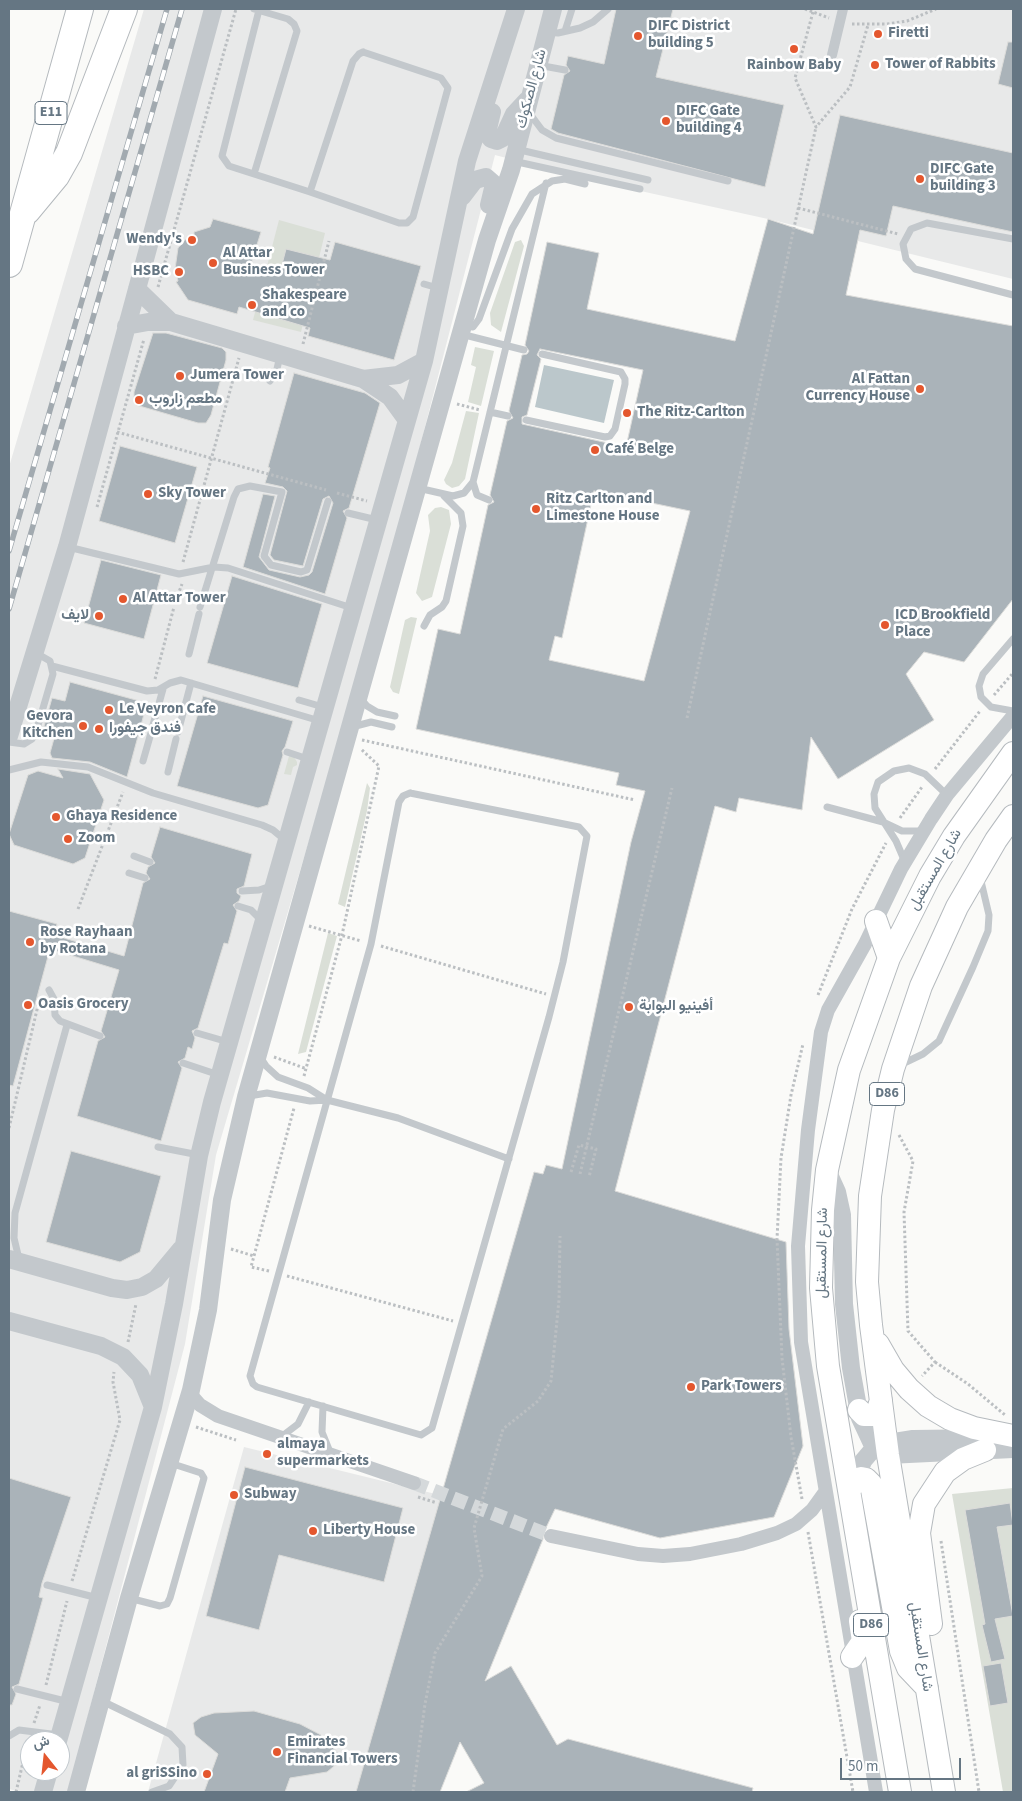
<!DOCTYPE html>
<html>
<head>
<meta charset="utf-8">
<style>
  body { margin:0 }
  #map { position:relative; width:1022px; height:1801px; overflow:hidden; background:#fafaf8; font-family:"Source Sans 3",Vazirmatn,sans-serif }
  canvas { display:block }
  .frame { position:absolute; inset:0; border:10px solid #657683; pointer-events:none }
  .north { position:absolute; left:20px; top:1731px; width:50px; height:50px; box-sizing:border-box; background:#fff; border:1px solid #c1c8cd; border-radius:50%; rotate:344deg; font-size:14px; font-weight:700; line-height:20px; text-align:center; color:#657683 }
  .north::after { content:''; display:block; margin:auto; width:18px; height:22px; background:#e4572e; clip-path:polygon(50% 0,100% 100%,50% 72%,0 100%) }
  .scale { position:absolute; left:840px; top:1758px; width:121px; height:22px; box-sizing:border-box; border:2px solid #657683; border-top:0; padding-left:6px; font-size:15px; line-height:18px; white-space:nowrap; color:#657683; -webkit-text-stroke:4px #fff; paint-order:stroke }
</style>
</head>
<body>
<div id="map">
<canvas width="1022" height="1801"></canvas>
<div class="frame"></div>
<div class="north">ش</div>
<div class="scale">50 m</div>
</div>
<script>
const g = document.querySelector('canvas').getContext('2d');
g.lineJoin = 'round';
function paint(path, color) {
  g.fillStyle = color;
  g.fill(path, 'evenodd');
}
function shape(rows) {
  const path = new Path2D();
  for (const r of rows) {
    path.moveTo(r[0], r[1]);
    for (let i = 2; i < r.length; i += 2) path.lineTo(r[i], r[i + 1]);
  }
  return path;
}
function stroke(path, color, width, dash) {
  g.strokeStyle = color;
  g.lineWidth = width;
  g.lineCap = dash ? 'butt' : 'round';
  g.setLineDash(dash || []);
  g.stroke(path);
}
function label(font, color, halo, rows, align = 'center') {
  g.font = font + ' "Source Sans 3",Vazirmatn,sans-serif';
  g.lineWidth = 5;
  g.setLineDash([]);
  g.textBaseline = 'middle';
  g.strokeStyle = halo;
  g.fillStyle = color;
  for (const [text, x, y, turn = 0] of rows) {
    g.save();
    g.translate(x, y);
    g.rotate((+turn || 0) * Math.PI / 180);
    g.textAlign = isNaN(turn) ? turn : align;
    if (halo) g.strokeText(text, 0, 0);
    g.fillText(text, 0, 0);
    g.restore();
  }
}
paint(shape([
  [144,9,1013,9,1013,279,768,219,586,179,495,155,382,594,216,1155,185,1344,68,1792,21,1792,9,1789,9,467],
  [30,1741,60,1741,60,1771,30,1771],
  [244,1447,452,1498,374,1792,148,1792]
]), '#e8e9e9');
paint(shape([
  [279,220,325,233,301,332,253,320],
  [521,240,524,246,501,332,491,325,490,313,515,242],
  [475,347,494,351,481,406,468,402,476,367,471,365],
  [466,411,479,413,465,479,459,486,452,488,446,484,444,480,452,463],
  [441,507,449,510,451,524,432,597,422,601,416,593,430,531,428,515,435,508],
  [411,617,417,618,399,694,393,692,390,687,405,620],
  [289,756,294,757,297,762,297,765,293,767,291,775,284,774],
  [367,783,370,788,367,811,345,907,338,904],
  [328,933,337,936,306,1052,298,1054],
  [1013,1488,1013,1792,1003,1792,952,1494]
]), '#dadfd7');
paint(shape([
  [544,365,614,380,604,423,535,407]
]), '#bbc7cb');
const building = shape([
  [616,9,673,9,656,77,784,105,765,187,558,133,551,129,564,75,570,71,566,65,568,56,604,64,616,9],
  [1008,42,1013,42,1013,88,998,84,1008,42],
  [840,115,1013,153,1013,232,893,206,886,236,860,230,846,295,1013,326,1013,599,964,662,924,652,906,674,934,720,838,779,811,737,802,810,739,798,736,812,715,806,615,1191,786,1242,789,1329,803,1446,774,1517,660,1538,555,1509,543,1534,543,1539,485,1681,511,1666,557,1745,568,1739,753,1788,752,1792,466,1792,484,1783,460,1742,440,1792,356,1792,534,1172,543,1174,546,1165,562,1169,631,842,645,791,616,785,619,773,416,729,438,629,460,634,488,505,494,502,490,495,507,421,513,418,509,411,522,355,527,354,529,351,525,345,547,242,599,253,587,309,735,341,768,219,813,234,840,115],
  [540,349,643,370,626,447,522,424,522,417,527,415,541,359,537,355,540,349],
  [594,491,690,511,644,681,549,660,555,636,562,638,594,491],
  [213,219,261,232,250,267,279,276,286,249,330,260,335,242,421,266,394,360,308,336,310,328,239,307,237,314,188,300,176,282,178,281,175,269,178,248,185,240,194,235,194,232,210,227,213,219],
  [153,333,166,333,222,348,226,352,226,360,211,415,206,423,198,423,136,405,134,400,134,392,153,333],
  [294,373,365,393,380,403,349,508,343,511,347,518,325,594,243,567,263,494,275,496,259,557,269,570,300,577,309,575,312,572,333,503,329,496,323,499,303,566,274,560,270,555,287,491,283,487,265,483,270,468,268,467,294,373],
  [120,446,197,467,175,543,99,521,120,446],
  [101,560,161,575,144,639,84,623,101,560],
  [232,576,322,604,298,688,207,663,232,576],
  [70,682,147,703,127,777,90,762,52,758,50,753,55,735,43,730,52,698,65,701,70,682],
  [203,696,293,721,285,747,282,751,283,755,268,805,258,808,177,786,203,696],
  [58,769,90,774,104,800,85,858,73,864,14,845,9,834,28,775,38,771,63,778,58,769],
  [160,827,252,854,244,886,237,889,237,893,241,896,239,901,233,905,237,911,228,944,224,943,198,1028,192,1031,195,1038,192,1049,188,1047,185,1058,178,1062,182,1068,161,1141,77,1116,98,1041,105,1037,101,1031,119,970,50,949,13,1086,9,1085,9,911,57,924,54,935,124,956,143,883,150,879,146,873,148,867,155,863,151,857,160,827],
  [71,1151,161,1176,140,1252,120,1262,46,1242,71,1151],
  [245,1467,403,1508,384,1582,279,1555,259,1630,206,1616,245,1467],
  [9,1478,71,1497,42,1583,39,1597,43,1598,19,1684,12,1687,16,1694,12,1705,9,1705,9,1478],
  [1010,1503,1013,1525,997,1527,1013,1616,995,1619,1005,1659,991,1662,982,1625,985,1624,965,1510,1010,1503],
  [1001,1663,1008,1703,990,1706,983,1666,1001,1663],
  [254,1711,300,1724,321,1735,340,1755,339,1762,327,1772,290,1778,285,1792,204,1792,218,1754,195,1735,193,1723,201,1717,214,1713,254,1711]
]);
paint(building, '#aab3b9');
stroke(building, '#dcdcda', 1);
stroke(shape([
  [414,1483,551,1536]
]), '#d5d9db', 14, [14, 7]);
const primary = shape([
  [876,921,889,958],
  [878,1344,893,1370,909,1389,928,1406,950,1419,974,1428,1013,1436],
  [859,1410,864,1415,872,1415,878,1410,881,1400],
  [853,1485,861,1478,866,1479,871,1484,901,1651,908,1668,927,1688],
  [931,1624,919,1533,924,1504,945,1472,963,1459,985,1450],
  [852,1657,863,1641,860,1621],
  [900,1792,828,1366,821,1288,823,1210,827,1170,849,1070,889,958,930,876,954,836,1013,753],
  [944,1792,888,1455,871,1325,867,1282,870,1196,883,1110,893,1069,921,986,957,907,996,840,1013,816]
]);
const motorway = shape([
  [27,211,56,176,69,153,124,9],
  [9,264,80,9]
]);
stroke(primary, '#b5babe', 24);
stroke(motorway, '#b4b9bd', 28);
stroke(shape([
  [805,9,829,18],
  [813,12,795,78,816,127,850,87,868,25],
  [852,24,887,24,907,21,936,9],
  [798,208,898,234],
  [158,287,236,9],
  [303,344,329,241],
  [457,404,480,410],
  [117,432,326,490],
  [337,493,367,501],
  [97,507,144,339],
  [183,562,239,358],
  [176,600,182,584],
  [155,679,174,607],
  [994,695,1013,673],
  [687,718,816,127],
  [362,740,635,800],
  [935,769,980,711],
  [900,818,922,787],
  [78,909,123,792],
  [309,926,361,941],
  [381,946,546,994],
  [818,995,852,909,886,843],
  [274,1057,307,1069],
  [304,1076,342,935,379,766,361,749],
  [9,1128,40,997],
  [899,1135,913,1161,904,1212,908,1331,935,1362,922,1376],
  [571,1172,579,1145,596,1149,589,1177],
  [580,1174,672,788],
  [231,1249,254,1256],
  [269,1271,251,1267,294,1108],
  [287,1276,453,1321],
  [128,1342,136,1304],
  [935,1362,968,1384,1005,1415],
  [196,1427,236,1440],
  [418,1497,437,1503],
  [802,1499,791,1437,782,1358,777,1239,781,1158,791,1095,803,1044],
  [808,1532,853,1792],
  [941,1541,979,1792],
  [72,1581,120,1420,113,1382,114,1372],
  [46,1685,67,1601],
  [34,1723,40,1705],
  [16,1792,28,1741],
  [413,1792,425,1704,435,1653,482,1576,474,1528,503,1429,538,1401,551,1381,559,1300,560,1236]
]), '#bbbfc2', 3, [2.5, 2.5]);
stroke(shape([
  [259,10,222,156,229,166,310,192],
  [565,31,572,9],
  [547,32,558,33,580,28,593,22,608,9],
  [363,52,441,78,448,88,413,217,407,223,399,223,310,192,353,61,359,54,363,52],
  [538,65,565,70],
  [530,114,542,130,556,138,728,181],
  [516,149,648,180],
  [513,161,640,189],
  [254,174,297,31,294,24,288,19,254,9],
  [1013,239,927,223,911,229,903,244,906,259,915,269,1013,295],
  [424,284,438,288],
  [463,326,473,327,479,319,512,229,532,194,552,181,565,179,585,184],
  [461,334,524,350],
  [270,381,276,373,280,356],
  [490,412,508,416],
  [526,420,605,437,610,436,615,429,625,384,625,379,621,372,542,354],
  [473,482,477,495,489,500],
  [418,488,453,496,464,493,473,482,546,183],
  [348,513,377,520],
  [68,547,179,574,214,567,228,568,352,608],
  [200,607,234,497,238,489,250,486,282,492,264,556,271,565,301,572,307,570,328,501],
  [424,626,430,615,442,607,446,601,463,526,461,513,444,496],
  [1013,639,983,674,979,686,981,697,991,707,1013,711],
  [189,654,199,614],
  [52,666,147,691,158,690,170,683,181,680,320,721],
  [361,699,367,706,377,712,395,716],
  [299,700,323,707],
  [153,725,163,689],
  [352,727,371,722,392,727],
  [178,732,191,683],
  [9,742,24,744,32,739,36,732,53,674,50,661,36,653],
  [287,752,308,759],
  [143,761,151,733],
  [9,770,41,762,88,767,153,793,262,825,273,830,285,840],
  [168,772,176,739],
  [410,793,579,827,587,836,563,962,549,1017,432,1428,421,1435,257,1387,253,1384,250,1376,371,944,399,802,403,796,410,793],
  [827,807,883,822,902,831,923,831],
  [134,856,150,862],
  [905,862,896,841,875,808,874,794,878,782,894,771,909,768,925,774,947,795],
  [129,873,145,878],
  [242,891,259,890,271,886],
  [238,906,251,910,262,921],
  [49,990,54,999,55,1015,60,1021,100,1036],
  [197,1033,228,1042],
  [260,1057,266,1066,278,1077,308,1088,327,1100],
  [183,1063,219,1075],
  [900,1065,923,1054,939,1041,973,967,988,931,989,915,980,877],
  [249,1096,267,1093,310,1101,327,1100,398,1118,509,1159],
  [158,1147,199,1155],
  [19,1259,14,1238,15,1213,67,1025],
  [323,1406,322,1432,330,1452],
  [281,1437,298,1424,309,1402],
  [47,1585,98,1598],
  [129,1598,160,1606,167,1604,170,1598,204,1478,201,1473,170,1463],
  [17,1689,69,1702],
  [102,1701,170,1734,182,1747,183,1765,169,1786,152,1792],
  [9,1736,19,1730,59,1735]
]), '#c3c8cc', 7);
stroke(shape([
  [832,55,843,9]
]), '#c3c8cc', 10);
stroke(shape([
  [191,1390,193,1397,200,1405,218,1416,414,1483],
  [551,1536,638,1554,663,1556,690,1554,741,1544,777,1533,796,1524,812,1510,825,1492],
  [876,1792,801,1342,798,1246,808,1130,821,1032,828,1010,865,944,901,869,931,819,947,795,1013,716]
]), '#c3c8cc', 14);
stroke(shape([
  [492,112,487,133,491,139,497,141,503,138,514,114,527,100],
  [462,197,475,180,486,177,494,184,489,205],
  [137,289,171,322],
  [126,326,148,322,171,322,363,379,390,397,406,419],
  [363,379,398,375,424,361],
  [9,736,67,547,213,9],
  [827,1170,837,1192,842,1215,844,1304,851,1368,860,1418,874,1448,888,1455,1013,1449],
  [9,1259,112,1288,127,1290,142,1287,156,1279,181,1249],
  [9,1321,101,1346,123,1357,140,1375,153,1407],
  [853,1488,863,1461,874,1448,882,1444,913,1439,993,1438],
  [58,1741,153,1407,174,1304,199,1156,212,1102,424,361,467,161,516,9],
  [43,1792,49,1771],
  [76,1792,129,1598,191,1390,208,1310,222,1200,246,1097,487,240,511,170,553,9]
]), '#c3c8cc', 18);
stroke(primary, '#fff', 22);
stroke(motorway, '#fff', 26);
const rail = shape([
  [9,551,167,9],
  [9,609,182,9]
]);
stroke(rail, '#a2aab0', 5.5);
stroke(rail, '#fff', 4, [11]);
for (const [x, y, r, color] of [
  [878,34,5,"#e4572e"],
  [638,36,5,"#e4572e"],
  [794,49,5,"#e4572e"],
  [875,65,5,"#e4572e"],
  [666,121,5,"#e4572e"],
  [920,179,5,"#e4572e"],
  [192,240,5,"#e4572e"],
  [213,263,5,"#e4572e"],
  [179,272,5,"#e4572e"],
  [252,305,5,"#e4572e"],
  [180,376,5,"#e4572e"],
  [920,389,5,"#e4572e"],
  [139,400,5,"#e4572e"],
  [627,413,5,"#e4572e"],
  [595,450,5,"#e4572e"],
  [148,494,5,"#e4572e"],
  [536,509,5,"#e4572e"],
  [123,599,5,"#e4572e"],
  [99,616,5,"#e4572e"],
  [885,625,5,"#e4572e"],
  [109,710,5,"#e4572e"],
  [83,726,5,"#e4572e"],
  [99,729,5,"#e4572e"],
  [56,817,5,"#e4572e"],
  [68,839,5,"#e4572e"],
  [30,942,5,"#e4572e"],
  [28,1005,5,"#e4572e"],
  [629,1007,5,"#e4572e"],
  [691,1387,5,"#e4572e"],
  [267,1454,5,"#e4572e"],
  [234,1495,5,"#e4572e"],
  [313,1531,5,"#e4572e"],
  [277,1752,5,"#e4572e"],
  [207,1774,5,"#e4572e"]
]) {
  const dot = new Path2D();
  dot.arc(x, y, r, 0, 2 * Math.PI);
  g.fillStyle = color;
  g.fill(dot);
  stroke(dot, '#fff', 2);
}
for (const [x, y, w] of [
  [51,113,32],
  [887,1094,35],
  [871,1625,35]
]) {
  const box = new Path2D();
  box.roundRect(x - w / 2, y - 11.5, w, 23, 4);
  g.fillStyle = '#fff';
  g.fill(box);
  stroke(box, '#657683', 1);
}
label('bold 14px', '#657683', null, [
  ["E11",51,113],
  ["D86",887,1094],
  ["D86",871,1625]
]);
label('bold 15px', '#657683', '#fff', [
  ["DIFC District",648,27],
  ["building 5",648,44],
  ["Firetti",888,34],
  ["Tower of Rabbits",885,65],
  ["Rainbow Baby",794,66,"center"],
  ["DIFC Gate",676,112],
  ["building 4",676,129],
  ["DIFC Gate",930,170],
  ["building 3",930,187],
  ["Wendy's",182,240,"right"],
  ["Al Attar",223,254],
  ["Business Tower",223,271],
  ["HSBC",169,272,"right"],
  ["Shakespeare",262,296],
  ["and co",262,313],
  ["Jumera Tower",190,376],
  ["Al Fattan",910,380,"right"],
  ["Currency House",910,397,"right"],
  ["مطعم زاروب",149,400],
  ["The Ritz-Carlton",637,413],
  ["Café Belge",605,450],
  ["Sky Tower",158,494],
  ["Ritz Carlton and",546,500],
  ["Limestone House",546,517],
  ["Al Attar Tower",133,599],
  ["لايف",89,616,"right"],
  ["ICD Brookfield",895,616],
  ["Place",895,633],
  ["Le Veyron Cafe",119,710],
  ["Gevora",73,717,"right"],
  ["Kitchen",73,734,"right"],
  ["فندق جيفورا",109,729],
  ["Ghaya Residence",66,817],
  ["Zoom",78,839],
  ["Rose Rayhaan",40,933],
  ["by Rotana",40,950],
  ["Oasis Grocery",38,1005],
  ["أفينيو البوابة",639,1007],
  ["Park Towers",701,1387],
  ["almaya",277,1445],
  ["supermarkets",277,1462],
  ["Subway",244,1495],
  ["Liberty House",323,1531],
  ["Emirates",287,1743],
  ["Financial Towers",287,1760],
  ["al griSSino",197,1774,"right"]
], 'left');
label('15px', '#657683', '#fff', [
  ["شارع الصكوك",532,89,-75],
  ["شارع المستقبل",936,870,-60],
  ["شارع المستقبل",823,1253,-89],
  ["شارع المستقبل",920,1647,81]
]);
</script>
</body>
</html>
